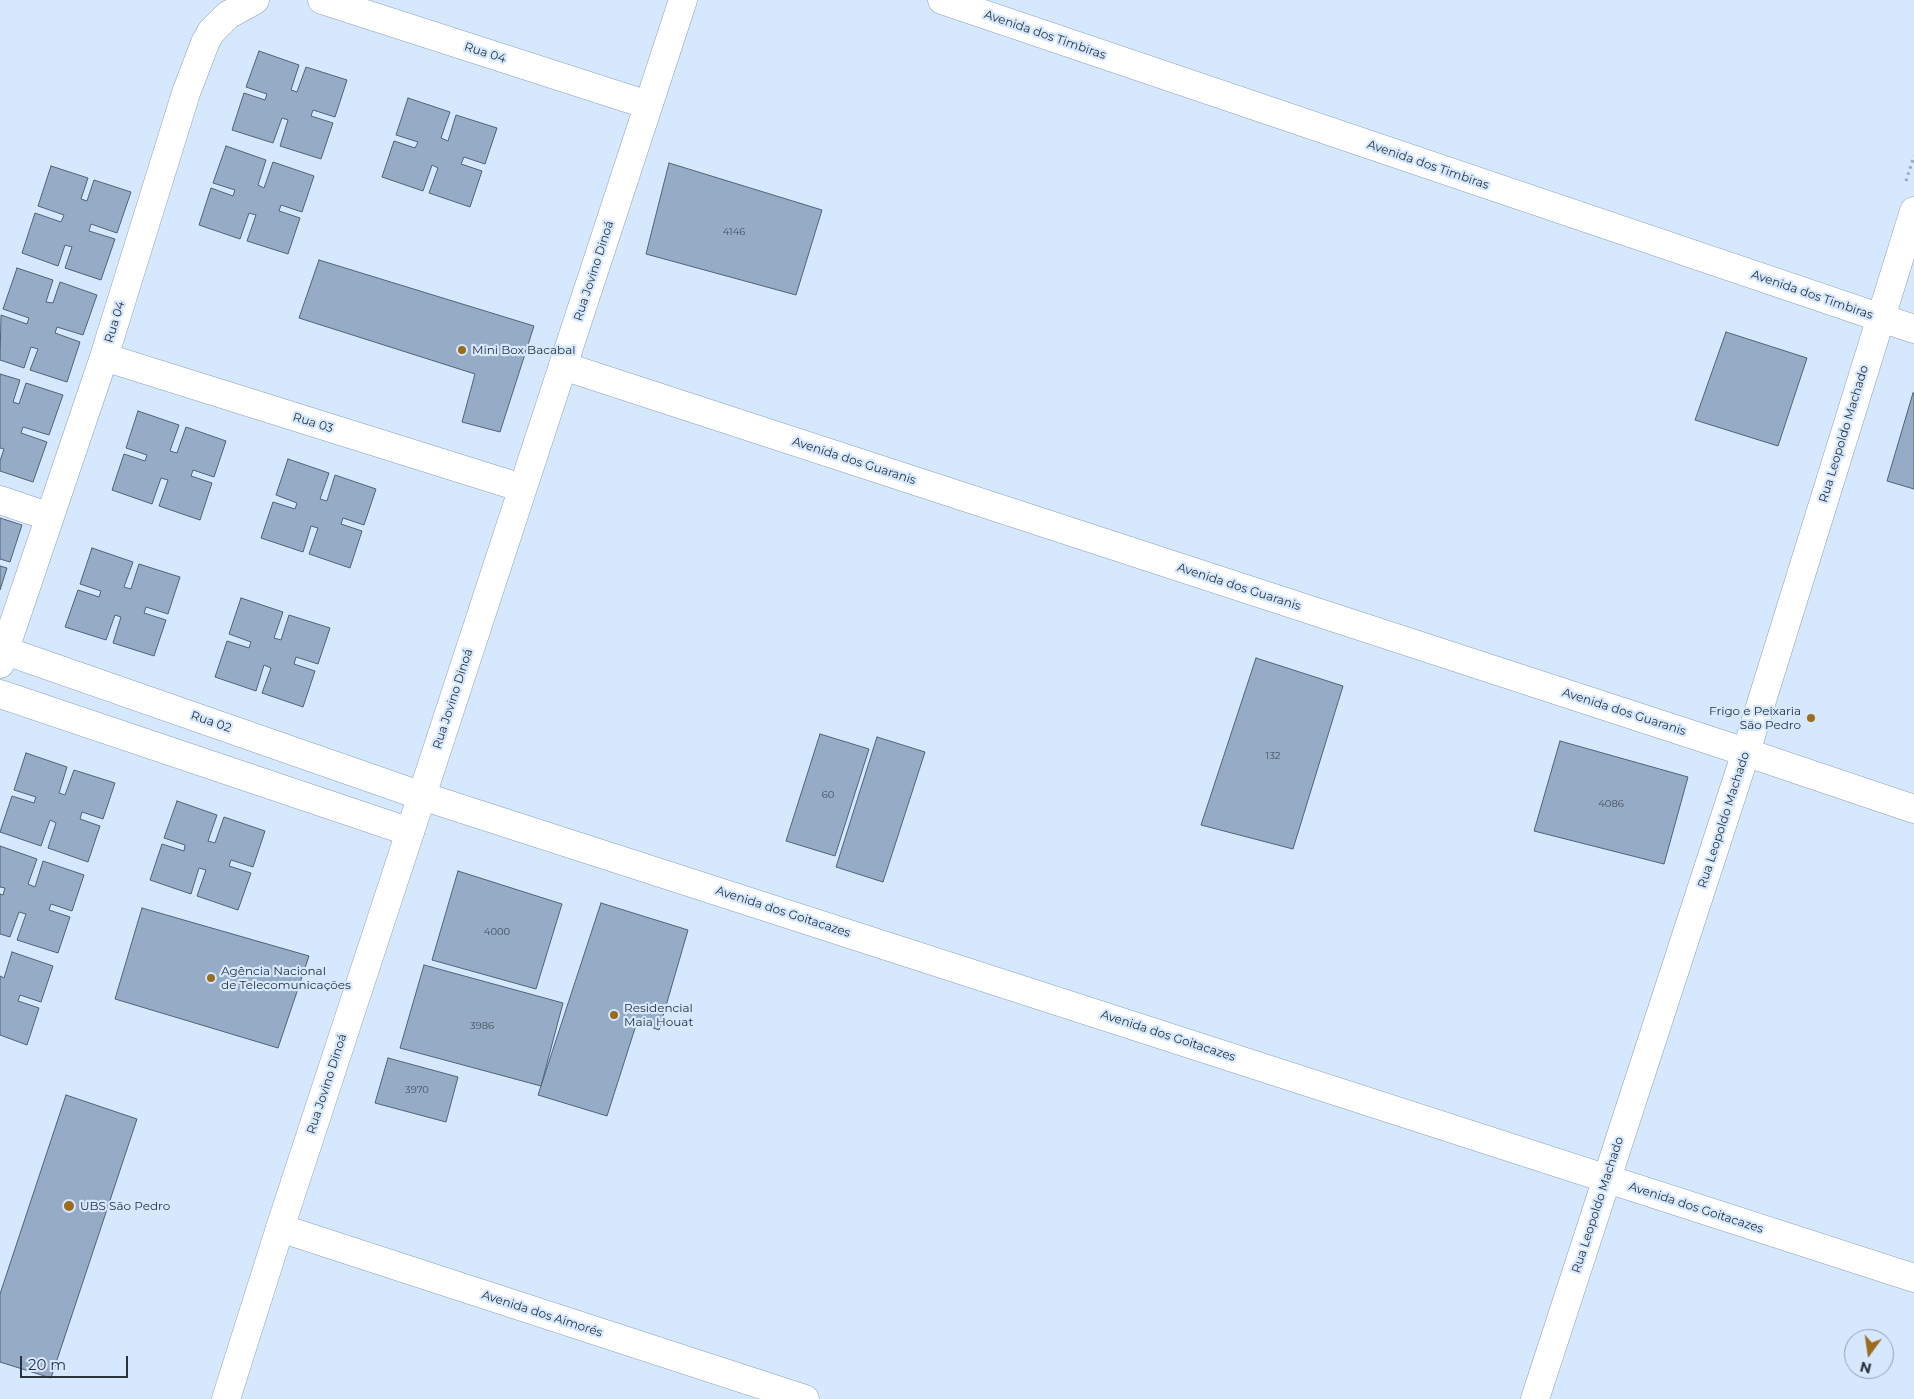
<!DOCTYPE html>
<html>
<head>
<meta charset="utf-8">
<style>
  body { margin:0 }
  #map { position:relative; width:1914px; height:1399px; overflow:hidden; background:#d6e8fe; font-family:Montserrat,sans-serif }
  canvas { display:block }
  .north { position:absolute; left:1844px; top:1329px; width:50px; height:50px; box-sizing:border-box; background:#d6e8fe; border:1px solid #91a0b1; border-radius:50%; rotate:194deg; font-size:14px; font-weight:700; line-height:20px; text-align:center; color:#2a333e }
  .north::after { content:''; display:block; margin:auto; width:18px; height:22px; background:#9a6c1c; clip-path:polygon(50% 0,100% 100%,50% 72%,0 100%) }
  .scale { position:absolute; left:20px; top:1356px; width:108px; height:22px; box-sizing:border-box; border:2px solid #2a333e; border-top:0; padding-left:6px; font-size:15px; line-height:18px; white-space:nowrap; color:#2a333e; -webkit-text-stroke:4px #d6e8fe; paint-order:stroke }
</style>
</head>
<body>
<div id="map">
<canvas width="1914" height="1399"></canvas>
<div class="north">N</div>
<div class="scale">20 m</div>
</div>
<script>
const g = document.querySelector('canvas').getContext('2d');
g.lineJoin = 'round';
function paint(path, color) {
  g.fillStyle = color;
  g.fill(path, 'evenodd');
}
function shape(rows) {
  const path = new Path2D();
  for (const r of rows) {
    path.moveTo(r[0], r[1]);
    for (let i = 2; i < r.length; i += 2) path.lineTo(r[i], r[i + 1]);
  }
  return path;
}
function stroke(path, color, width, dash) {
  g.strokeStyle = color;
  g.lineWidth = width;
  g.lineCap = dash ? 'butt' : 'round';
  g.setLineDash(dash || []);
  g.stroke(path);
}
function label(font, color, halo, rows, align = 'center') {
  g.font = font + ' Montserrat,sans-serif';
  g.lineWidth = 4.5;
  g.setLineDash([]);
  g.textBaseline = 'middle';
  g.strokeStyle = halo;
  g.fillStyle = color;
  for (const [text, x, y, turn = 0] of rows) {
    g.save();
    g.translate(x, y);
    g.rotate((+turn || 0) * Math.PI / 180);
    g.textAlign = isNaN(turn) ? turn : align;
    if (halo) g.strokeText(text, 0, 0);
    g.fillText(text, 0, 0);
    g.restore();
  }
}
const building = shape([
  [259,51,299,65,291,90,297,92,306,67,347,80,335,117,313,110,311,116,333,123,321,159,280,146,288,120,282,118,273,143,232,130,244,93,265,100,267,94,246,87,259,51],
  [408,98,450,112,441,138,448,141,456,115,497,128,485,164,464,157,461,164,482,171,470,207,429,193,438,168,432,165,423,191,382,177,394,141,415,148,418,142,396,135,408,98],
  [226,146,266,160,258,185,264,188,273,162,314,176,302,212,281,205,279,211,300,218,288,254,247,241,256,215,249,213,240,239,199,225,211,188,233,196,235,190,213,183,226,146],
  [669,163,822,210,796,295,646,254,669,163],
  [51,166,88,178,81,199,87,201,94,180,131,192,117,233,91,224,89,231,115,239,101,280,65,268,72,247,65,245,58,266,22,253,35,213,61,222,64,215,38,206,51,166],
  [319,260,534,326,500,432,462,422,475,374,299,318,319,260],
  [17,268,53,280,46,302,53,303,60,282,97,295,83,335,57,327,55,333,80,342,67,382,30,370,38,349,31,347,24,368,0,360,1,315,27,324,29,318,3,309,17,268],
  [1726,332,1807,358,1778,446,1695,420,1726,332],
  [0,374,20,380,13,402,19,404,26,383,63,395,49,435,23,427,21,433,47,442,33,482,0,471,0,461,4,449,0,448,0,374],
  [1913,393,1914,393,1914,489,1887,481,1913,393],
  [138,411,179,425,170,451,177,453,186,427,226,441,214,477,193,470,191,476,212,483,200,520,159,506,168,480,161,478,152,504,112,490,124,454,145,461,147,455,126,448,138,411],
  [288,459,329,473,320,499,327,501,335,475,376,489,364,525,343,518,341,524,362,531,350,568,309,554,318,528,311,526,303,552,261,538,273,502,295,509,297,503,276,495,288,459],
  [0,518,22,525,10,562,0,559,0,518],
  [92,548,133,562,124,587,131,589,139,564,180,577,168,614,146,607,144,613,166,620,154,656,113,643,121,617,115,615,106,640,65,627,78,590,99,597,101,591,80,584,92,548],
  [0,566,7,568,0,590,0,566],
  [241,598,283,612,274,638,281,640,289,615,330,628,318,664,296,657,294,664,315,671,303,707,262,693,271,668,264,665,256,691,215,677,227,641,249,648,251,642,229,634,241,598],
  [1256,658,1343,686,1293,849,1201,825,1256,658],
  [820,734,869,749,835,856,786,841,820,734],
  [877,737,925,752,883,882,836,867,877,737],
  [1560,741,1688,777,1664,864,1534,831,1560,741],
  [26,753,67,767,59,793,65,795,74,770,115,783,103,819,82,812,80,819,100,826,88,862,48,848,56,823,50,820,41,846,0,832,12,796,34,803,36,797,14,790,26,753],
  [177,801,217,815,208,841,215,843,224,817,265,831,253,867,231,860,229,866,251,873,238,910,197,896,206,870,199,868,191,894,150,880,162,844,184,851,185,845,164,838,177,801],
  [0,846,37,859,28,884,35,887,43,861,84,875,72,911,51,904,49,910,70,917,58,953,17,940,26,914,19,912,10,937,0,934,0,894,3,895,5,888,0,887,0,846],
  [458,871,562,904,536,989,432,960,458,871],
  [601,903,688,930,659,1030,637,1022,607,1116,538,1095,601,903],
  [142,908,309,956,278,1048,115,999,142,908],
  [12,952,53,966,41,1002,20,995,18,1001,39,1008,27,1045,0,1035,0,976,4,978,12,952],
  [424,965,563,1003,541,1086,400,1048,424,965],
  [388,1058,458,1077,446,1122,375,1103,388,1058],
  [66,1095,137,1119,51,1378,0,1362,0,1294,66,1095]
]);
paint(building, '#96abc6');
stroke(building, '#4f627a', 1);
const minor = shape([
  [322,0,648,105],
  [942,0,1914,329],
  [104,357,522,488],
  [563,366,1724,745,1914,809],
  [0,500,50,517],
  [0,649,422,796,1914,1278],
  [0,664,104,357,186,93,205,43,211,32,228,15,255,0],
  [0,694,410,832],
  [280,1228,805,1399]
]);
const major = shape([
  [226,1399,280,1228,683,0],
  [1535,1399,1746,752,1914,211]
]);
stroke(minor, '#8b9fb9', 29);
stroke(major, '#8b9fb9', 29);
stroke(shape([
  [1906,181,1914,156]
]), '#99a8ba', 3, [2.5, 4]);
stroke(minor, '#fff', 28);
stroke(major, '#fff', 28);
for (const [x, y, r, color] of [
  [462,350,5,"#9a6c1c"],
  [1811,718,5,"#9a6c1c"],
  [211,978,5,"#9a6c1c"],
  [614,1015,5,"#9a6c1c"],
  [69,1206,6,"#9a6c1c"]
]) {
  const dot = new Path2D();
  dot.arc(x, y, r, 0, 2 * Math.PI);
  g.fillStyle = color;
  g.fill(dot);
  stroke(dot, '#d6e8fe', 2);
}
label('10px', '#455160', null, [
  ["4146",734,232],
  ["132",1273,756],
  ["60",828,795],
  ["4086",1611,804],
  ["4000",497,932],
  ["3986",482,1026],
  ["3970",417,1090]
]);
label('12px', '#2a333e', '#d6e8fe', [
  ["Avenida dos Timbiras",1045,35,19],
  ["Rua 04",485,53,18],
  ["Avenida dos Timbiras",1428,165,19],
  ["Rua Jovino Dinoá",594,271,-72],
  ["Avenida dos Timbiras",1812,295,19],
  ["Rua 04",115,322,-73],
  ["Rua 03",313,423,17],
  ["Rua Leopoldo Machado",1844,434,-73],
  ["Avenida dos Guaranis",854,461,18],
  ["Avenida dos Guaranis",1239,587,18],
  ["Rua Jovino Dinoá",453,699,-72],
  ["Avenida dos Guaranis",1624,712,18],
  ["Rua 02",211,722,19],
  ["Rua Leopoldo Machado",1724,820,-72],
  ["Avenida dos Goitacazes",783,912,18],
  ["Avenida dos Goitacazes",1168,1036,18],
  ["Rua Jovino Dinoá",327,1084,-72],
  ["Rua Leopoldo Machado",1598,1205,-72],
  ["Avenida dos Goitacazes",1696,1208,18],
  ["Avenida dos Aimorés",542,1314,18]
]);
label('12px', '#2a333e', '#d6e8fe', [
  ["Mini Box Bacabal",472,350],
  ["Frigo e Peixaria",1801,711,"right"],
  ["São Pedro",1801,725,"right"],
  ["Agência Nacional",221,971],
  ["de Telecomunicações",221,985],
  ["Residencial",624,1008],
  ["Maia Houat",624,1022],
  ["UBS São Pedro",80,1206]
], 'left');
</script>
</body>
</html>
